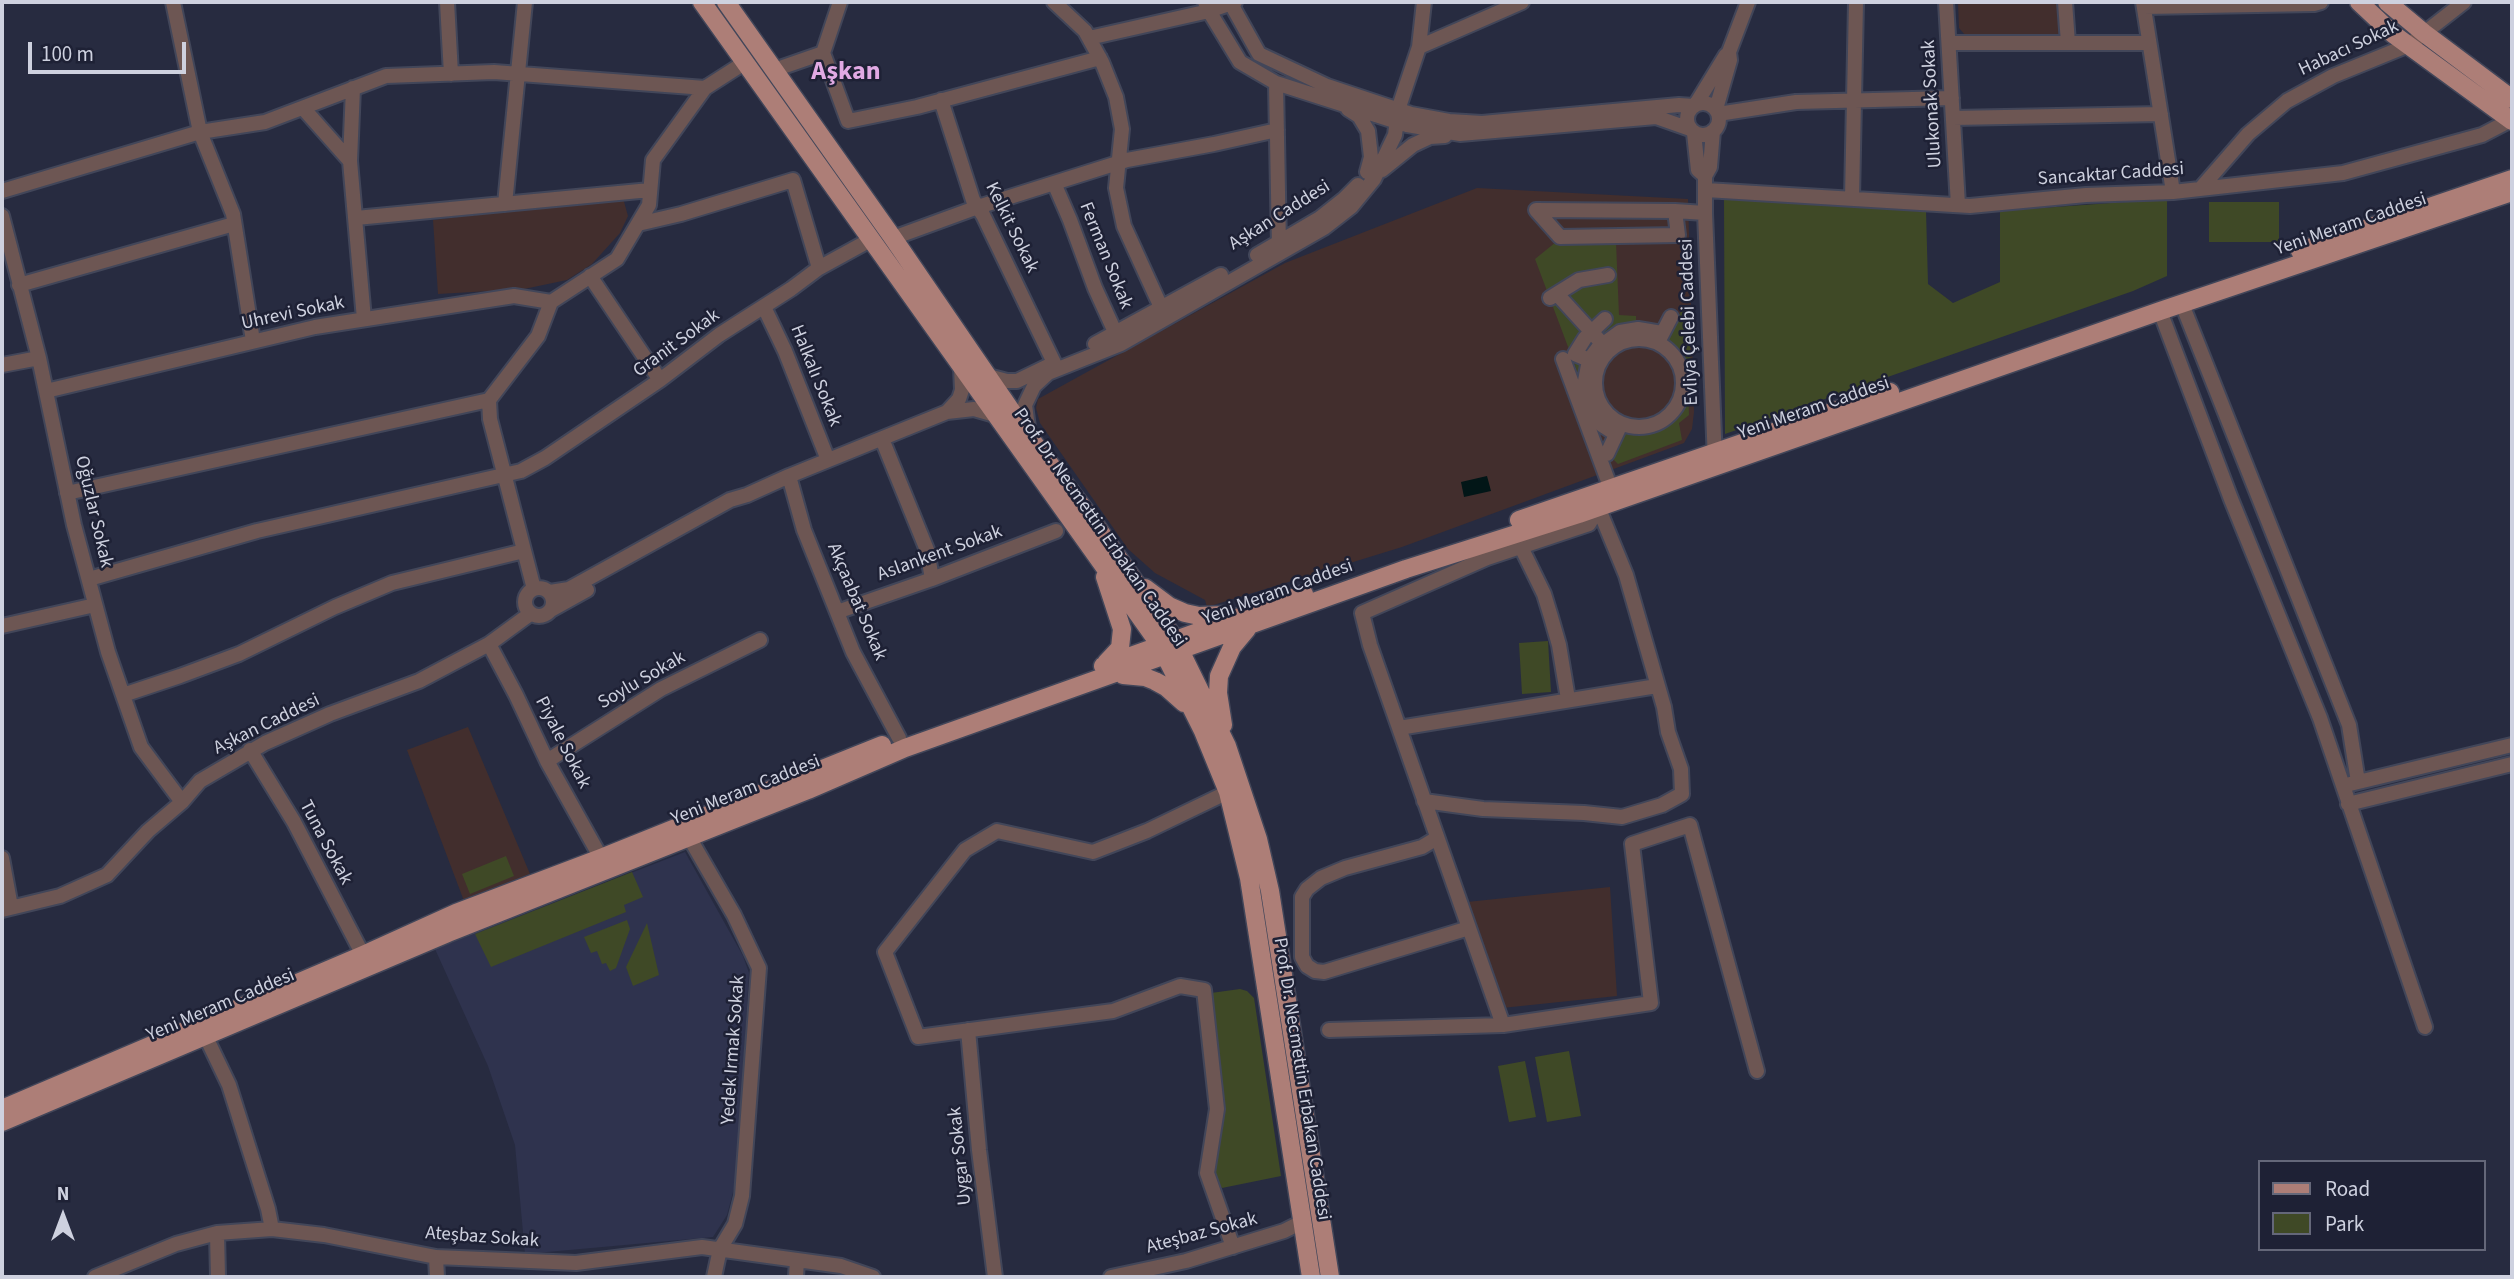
<!DOCTYPE html>
<html>
<head>
<meta charset="utf-8">
<style>
  body { margin:0 }
  #map { position:relative; width:2514px; height:1279px; overflow:hidden; background:#272b40; font-family:"Source Sans 3",sans-serif }
  canvas { display:block }
  .frame { position:absolute; inset:0; border:4px solid #ced1df; pointer-events:none }
  .legend { position:absolute; left:2258px; top:1160px; width:228px; height:91px; box-sizing:border-box; background:#1e2135; border:2px solid #646779; margin:0; padding:9px 12px; list-style:none; font-size:21px; color:#ced1df }
  .legend li { display:flex; align-items:center; gap:14px; height:35px }
  .legend b { width:35px; border:2px solid #646779 }
  .north { position:absolute; left:28px; top:1181px; width:70px; height:70px; -webkit-text-stroke:5px #1e2135; paint-order:stroke; rotate:0deg; font-size:19px; font-weight:700; line-height:28px; text-align:center; color:#ced1df }
  .north::after { content:''; display:block; margin:auto; width:24px; height:32px; background:#ced1df; clip-path:polygon(50% 0,100% 100%,50% 72%,0 100%) }
  .scale { position:absolute; left:28px; top:42px; width:158px; height:32px; box-sizing:border-box; border:4px solid #ced1df; border-top:0; padding-left:9px; font-size:21px; line-height:24px; white-space:nowrap; color:#ced1df; -webkit-text-stroke:5px #1e2135; paint-order:stroke }
</style>
</head>
<body>
<div id="map">
<canvas width="2514" height="1279"></canvas>
<div class="frame"></div>
<ul class="legend">
<li><b style="height:9px;background:#ad7e77"></b>Road</li>
<li><b style="height:19px;background:#3f4926"></b>Park</li>
</ul>
<div class="north">N</div>
<div class="scale">100 m</div>
</div>
<script>
const g = document.querySelector('canvas').getContext('2d');
g.lineJoin = 'round';
function paint(path, color) {
  g.fillStyle = color;
  g.fill(path, 'evenodd');
}
function shape(rows) {
  const path = new Path2D();
  for (const r of rows) {
    if (r.length === 3) {
      path.moveTo(r[0] + r[2], r[1]);
      path.arc(r[0], r[1], r[2], 0, 2 * Math.PI);
      continue;
    }
    path.moveTo(r[0], r[1]);
    for (let i = 2; i < r.length; i += 2) path.lineTo(r[i], r[i + 1]);
  }
  return path;
}
function stroke(path, color, width, dash) {
  g.strokeStyle = color;
  g.lineWidth = width;
  g.lineCap = dash ? 'butt' : 'round';
  g.setLineDash(dash || []);
  g.stroke(path);
}
function label(font, color, halo, rows, align = 'center') {
  g.font = font + ' "Source Sans 3",sans-serif';
  g.lineWidth = 5;
  g.setLineDash([]);
  g.textBaseline = 'middle';
  g.strokeStyle = halo;
  g.fillStyle = color;
  for (const [text, x, y, turn = 0] of rows) {
    g.save();
    g.translate(x, y);
    g.rotate((+turn || 0) * Math.PI / 180);
    g.textAlign = isNaN(turn) ? turn : align;
    if (halo) g.strokeText(text, 0, 0);
    g.fillText(text, 0, 0);
    g.restore();
  }
}
paint(shape([
  [685,852,743,956,749,973,737,1177,727,1215,713,1237,525,1254,515,1145,488,1066,435,949]
]), '#2f334e');
paint(shape([
  [1958,2,2057,2,2059,38,1965,35,1959,28],
  [1477,188,1688,199,1694,412,1692,429,1684,443,1402,547,1207,607,1205,600,1155,573,1128,549,1040,423,1036,408,1038,399,1285,263],
  [623,198,628,216,620,233,592,264,567,280,524,289,438,294,433,220],
  [468,727,530,874,464,901,407,750],
  [1610,887,1617,996,1502,1008,1467,902]
]), '#422e2d');
paint(shape([
  [1724,198,1926,211,1928,284,1953,303,2000,282,2000,211,2167,199,2167,276,2133,291,1725,434],
  [2209,202,2279,202,2279,242,2209,242],
  [1556,242,1616,242,1619,315,1636,316,1636,327,1602,341,1588,332,1579,342,1587,362,1582,384,1535,259],
  [1686,305,1689,305,1691,379,1688,381,1689,415,1679,423,1682,440,1618,464,1609,455,1622,425,1634,429,1652,427,1665,422,1676,413,1683,399,1685,384,1683,369,1669,348,1660,343,1673,317,1678,316],
  [1548,641,1551,692,1522,694,1519,643],
  [506,856,514,876,470,894,462,874],
  [632,872,643,897,624,905,626,912,491,967,475,934],
  [627,920,630,929,616,968,610,971,606,963,602,964,597,951,591,953,584,937],
  [647,923,659,975,633,986,626,967],
  [1240,989,1247,991,1254,998,1281,1176,1222,1188,1214,1174,1216,1150,1223,1127,1209,999,1211,993],
  [1569,1051,1581,1116,1547,1122,1535,1057],
  [1525,1061,1536,1117,1509,1122,1498,1066]
]), '#3f4926');
paint(shape([
  [1487,476,1491,491,1464,497,1461,482]
]), '#021617');
const minor = shape([
  [173,2,200,132,265,122,386,76,494,72,705,88],
  [447,2,451,74],
  [1054,2,1085,31,1102,62,1116,97,1122,129,1116,188,1124,226,1165,316],
  [1205,2,1209,11,1240,62,1276,83,1407,125,1460,134,1656,117,1690,129],
  [1230,2,1259,54,1327,86,1411,114,1449,121,1482,123,1679,105,1694,106],
  [1946,2,1958,205],
  [2065,2,2068,43],
  [2143,2,2173,192],
  [2144,7,2314,4,2321,2],
  [1089,38,1209,11,1235,2],
  [1949,43,2149,43],
  [1419,47,1522,2],
  [823,53,848,121,917,107,1100,58],
  [774,70,823,53,840,2],
  [1276,83,1279,247],
  [353,88,350,161,364,319],
  [941,100,973,200,983,215,1057,369],
  [1703,119,16],
  [1696,104,1726,55],
  [303,108,350,161],
  [1348,109,1359,116,1368,131,1371,157,1367,172],
  [1716,109,1730,60,1729,52,1748,2],
  [1718,114,1796,102,1952,98],
  [1953,118,2161,114],
  [1713,131,1710,167,1705,176,1705,213,1715,461],
  [1694,133,1698,170,1705,176],
  [1382,170,1413,145,1430,137,1445,136],
  [1054,183,1070,220,1095,288,1120,343],
  [2201,188,2248,134,2287,101,2333,76,2409,45,2464,2],
  [1706,190,1970,206,2086,195,2173,192,2343,173,2482,135,2511,120],
  [2,191,200,132,233,214,253,341],
  [1852,199,1856,2],
  [505,204,525,2],
  [1675,211,1678,235,1560,237,1536,210,1675,211,1705,213],
  [2,216,39,358,74,525,108,652,141,747,182,802],
  [356,218,650,190],
  [638,224,681,214,793,180,819,268],
  [893,238,978,207,1127,160,1214,144,1277,130],
  [1257,255,1320,218,1344,199,1358,185],
  [590,276,660,380],
  [19,285,234,224],
  [1557,294,1608,350],
  [1550,298,1579,280,1608,275],
  [2182,304,2349,725,2358,782],
  [764,307,785,351,828,460],
  [2160,311,2231,499,2320,718,2425,1027],
  [1639,383,44],
  [1658,342,1671,317],
  [1095,344,1221,275],
  [1563,359,1611,489],
  [1596,363,1575,354,1585,338,1605,319],
  [2,365,39,358],
  [988,376,1007,381,1017,381,1048,366],
  [46,391,315,327,514,296,551,302],
  [947,412,959,399,962,390,961,367],
  [1616,434,1602,425,1590,409,1584,386,1589,360,1598,348,1620,332,1638,329,1662,333],
  [1029,435,1025,405,1034,386,1048,373,1121,344,1324,228,1351,207,1374,179,1395,135,1398,110,1419,47,1424,2],
  [882,439,927,550,932,579],
  [1607,454,1620,426],
  [789,476,804,530,853,652,899,738],
  [67,493,489,400],
  [1521,547,1544,594,1551,617,1559,645,1568,699],
  [89,579,257,531,521,471,545,458,660,380,719,335,791,289,819,268,870,240],
  [539,602,14],
  [534,589,490,419,489,400,538,336,551,302,617,259,649,205,653,160,705,88,744,63],
  [550,592,569,589,730,500,747,495,789,476,947,412,974,409,995,415],
  [551,610,587,590],
  [837,612,932,579,1056,531],
  [2,626,95,605],
  [489,644,516,695,547,761,601,858],
  [123,695,180,676,239,654,335,607,392,583,524,551],
  [1399,728,1657,686],
  [250,750,294,822,363,955],
  [547,761,661,689,760,640],
  [2350,784,2512,745],
  [1228,792,1147,831,1093,852,997,831,965,850,885,952,918,1037,1113,1011,1180,986,1204,990,1217,1109,1207,1173,1233,1247],
  [1424,801,1483,809,1584,813,1622,817,1662,805,1682,794,1681,769,1668,732,1664,707,1626,575,1596,502],
  [2348,804,2512,764],
  [689,837,734,915,759,968,742,1196,735,1224,720,1249,714,1277],
  [1437,838,1422,847,1345,868,1321,878,1307,889,1302,897,1302,957,1307,966,1315,971,1324,972,1469,928],
  [2,858,11,907],
  [2,910,60,896,107,875,148,831,182,802,200,781,265,743,330,714,419,681,489,644,530,614],
  [1503,1025,1370,645,1362,613,1487,558,1589,524,1599,507],
  [968,1030,979,1150,995,1277],
  [1329,1030,1503,1025,1651,1003,1632,844,1690,825,1757,1071],
  [205,1035,229,1085,268,1209,272,1229],
  [217,1233,218,1277],
  [436,1257,437,1277],
  [95,1277,176,1244,217,1233,272,1229,324,1235,436,1257,576,1263,702,1247,841,1266,873,1277],
  [796,1277,797,1260],
  [1111,1277,1186,1261,1284,1231,1302,1222]
]);
const major = shape([
  [702,2,1160,645,1203,731,1228,792,1249,878,1311,1277],
  [726,2,893,238,1030,438,1089,516,1175,640,1227,746,1258,839,1270,891,1330,1277],
  [2359,2,2393,34,2512,121],
  [2387,2,2424,33,2512,99],
  [2300,251,2512,179],
  [1519,520,1890,392],
  [1105,577,1122,629,1120,648,1106,663],
  [1145,588,1169,606,1185,613,1199,616,1225,615],
  [1103,666,1304,594],
  [1123,675,1145,677,1155,681,1166,687,1184,703],
  [1223,725,1218,693,1219,676,1232,647,1247,629],
  [2,1109,363,955,456,913,601,858,882,745],
  [2,1122,448,933,808,790,905,748,1406,569,1579,514,2160,311,2512,192]
]);
stroke(minor, '#424659', 18);
stroke(major, '#424659', 21);
stroke(minor, '#6d5653', 14);
stroke(major, '#ad7e77', 18);
label('19px', '#ced1df', '#1e2135', [
  ["Habacı Sokak",2349,49,-25],
  ["Ulukonak Sokak",1933,104,-93],
  ["Sancaktar Caddesi",2111,175,-4],
  ["Aşkan Caddesi",1280,216,-32],
  ["Yeni Meram Caddesi",2351,225,-19],
  ["Kelkit Sokak",1011,228,64],
  ["Ferman Sokak",1105,256,68],
  ["Uhrevi Sokak",293,314,-12],
  ["Evliya Çelebi Caddesi",1690,322,-92],
  ["Granit Sokak",677,344,-36],
  ["Halkalı Sokak",815,376,68],
  ["Yeni Meram Caddesi",1814,409,-19],
  ["Oğuzlar Sokak",93,512,77],
  ["Prof. Dr. Necmettin Erbakan Caddesi",1099,528,55],
  ["Aslankent Sokak",940,554,-20],
  ["Yeni Meram Caddesi",1278,593,-20],
  ["Akçaabat Sokak",856,602,67],
  ["Soylu Sokak",642,681,-30],
  ["Aşkan Caddesi",267,725,-26],
  ["Piyale Sokak",562,743,63],
  ["Yeni Meram Caddesi",746,791,-22],
  ["Tuna Sokak",325,843,62],
  ["Yeni Meram Caddesi",221,1006,-23],
  ["Yedek Irmak Sokak",734,1050,-86],
  ["Prof. Dr. Necmettin Erbakan Caddesi",1301,1079,81],
  ["Uygar Sokak",961,1156,-96],
  ["Ateşbaz Sokak",1202,1234,-15],
  ["Ateşbaz Sokak",482,1238,4]
]);
label('bold 26px', '#e1aae4', '#1e2135', [
  ["Aşkan",846,73]
]);
</script>
</body>
</html>
